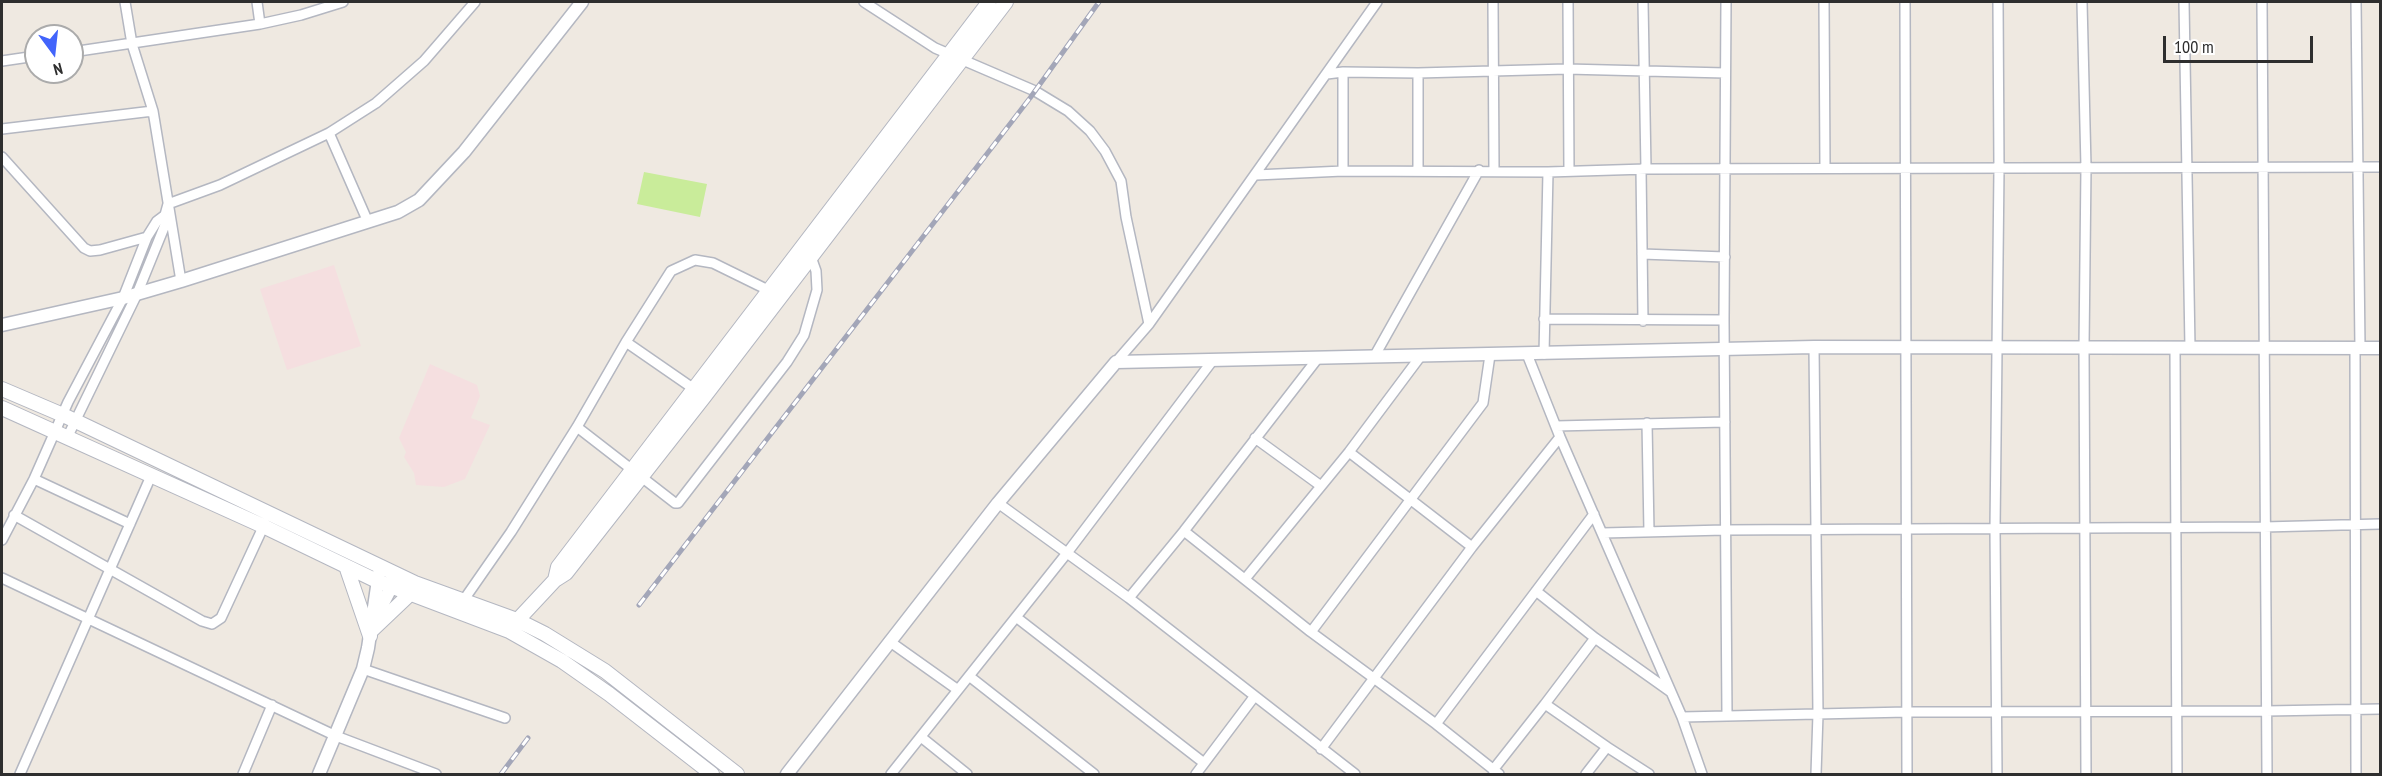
<!DOCTYPE html>
<html>
<head>
<meta charset="utf-8">
<style>
  body { margin:0 }
  #map { position:relative; width:2382px; height:776px; overflow:hidden; background:#efe9e1; font-family:"PT Sans Narrow",sans-serif }
  canvas { display:block }
  .frame { position:absolute; inset:0; border:3px solid #2e2e2e; pointer-events:none }
  .north { position:absolute; left:24px; top:24px; width:60px; height:60px; box-sizing:border-box; background:#fff; border:2px solid #ababab; border-radius:50%; rotate:165deg; font-size:16px; font-weight:700; line-height:24px; text-align:center; color:#2e2e2e }
  .north::after { content:''; display:block; margin:auto; width:21px; height:27px; background:#4264fb; clip-path:polygon(50% 0,100% 100%,50% 72%,0 100%) }
  .scale { position:absolute; left:2163px; top:36px; width:150px; height:27px; box-sizing:border-box; border:3px solid #2e2e2e; border-top:0; padding-left:8px; font-size:18px; line-height:21px; white-space:nowrap; color:#2e2e2e; -webkit-text-stroke:4px #fff; paint-order:stroke }
</style>
</head>
<body>
<div id="map">
<canvas width="2382" height="776"></canvas>
<div class="frame"></div>
<div class="north">N</div>
<div class="scale">100 m</div>
</div>
<script>
const g = document.querySelector('canvas').getContext('2d');
g.lineJoin = 'round';
function paint(path, color) {
  g.fillStyle = color;
  g.fill(path, 'evenodd');
}
function shape(rows) {
  const path = new Path2D();
  for (const r of rows) {
    path.moveTo(r[0], r[1]);
    for (let i = 2; i < r.length; i += 2) path.lineTo(r[i], r[i + 1]);
  }
  return path;
}
function stroke(path, color, width, dash) {
  g.strokeStyle = color;
  g.lineWidth = width;
  g.lineCap = dash ? 'butt' : 'round';
  g.setLineDash(dash || []);
  g.stroke(path);
}
paint(shape([
  [334,265,361,346,287,370,260,289],
  [430,364,477,385,480,396,471,418,490,425,465,479,444,487,416,485,414,473,404,457,406,452,399,438]
]), '#f5dfe0');
paint(shape([
  [644,172,707,184,700,217,637,204]
]), '#c9ec9a');
const minor = shape([
  [125,2,132,44,153,111,181,281],
  [257,2,260,24],
  [864,2,935,48,1035,91,1068,111,1090,131,1105,151,1121,181,1126,217,1149,324],
  [1493,2,1494,170],
  [1568,2,1569,171],
  [1643,2,1646,169],
  [1726,2,1724,320,1727,715],
  [1824,2,1825,168],
  [1905,2,1907,774],
  [2082,2,2086,167,2084,347,2086,774],
  [2184,2,2190,348],
  [2262,2,2267,774],
  [2356,2,2360,348],
  [72,52,260,24,301,15,343,2],
  [2,61,36,56],
  [1327,74,1343,72,1418,73,1567,69,1725,73],
  [2,129,153,111],
  [329,133,368,222],
  [2,157,84,248,90,251,100,250,147,237],
  [1641,169,1643,321],
  [1343,171,1343,72],
  [1418,171,1418,73],
  [1256,175,1343,171,1548,172,1646,169,2380,167],
  [1642,254,1725,257],
  [1544,319,1724,320],
  [626,342,694,389],
  [1814,347,1818,714,1816,774],
  [2175,348,2177,774],
  [2355,348,2356,774],
  [1527,354,1560,437,1682,717,1702,774],
  [1544,354,1548,172],
  [1374,357,1479,170],
  [1116,362,1149,324,1377,2],
  [1647,423,1649,532],
  [1556,426,1725,422],
  [577,427,675,503,678,503,787,362,804,335,817,290,816,271,810,254],
  [67,438,137,294,165,225,165,215,168,204,220,185,329,133,376,103,424,61,475,2],
  [1255,438,1321,486],
  [1349,452,1472,547],
  [34,479,130,524],
  [998,503,1129,598,1355,774],
  [14,515,202,621,212,624,221,618,265,523],
  [1184,531,1311,632,1436,724,1499,774],
  [1603,533,1725,530,2264,527,2380,524],
  [2,540,34,479,68,402,123,298,147,237,157,221,165,215],
  [2,578,336,736,436,774],
  [1245,579,1349,452,1420,357],
  [1536,591,1595,638,1671,692],
  [1129,598,1184,531,1318,358],
  [463,601,511,532,577,427,626,342,671,271,695,260,713,263,768,290],
  [1016,617,1204,763],
  [1311,632,1483,403,1490,355],
  [889,641,958,690],
  [363,669,505,718],
  [969,676,1094,774],
  [1545,704,1595,638],
  [1682,717,1907,712,2266,711,2380,709],
  [1436,724,1594,514],
  [921,737,967,774],
  [1321,749,1472,547,1560,437],
  [1493,770,1545,704,1607,747],
  [20,774,151,476],
  [243,774,272,705],
  [891,774,1067,553,1213,360],
  [1196,774,1254,697],
  [1586,774,1607,747,1649,774],
  [1997,774,1995,529,1999,169,1998,2]
]);
const tertiary = shape([
  [2,325,123,298,181,281,398,212,419,200,464,152,582,2],
  [375,619,396,578],
  [319,774,363,669,368,648,379,573],
  [787,774,998,503,1116,362,1814,347,2380,348]
]);
const secondary = shape([
  [2,389,63,415,415,583,517,620,545,634,605,671,737,774],
  [2,408,263,526,377,581,509,631,562,661,609,694,712,774],
  [346,566,370,636],
  [555,580,558,567,989,2],
  [513,625,555,580,566,573,704,397,1006,2],
  [371,631,410,594]
]);
stroke(minor, '#b4b7c1', 12);
stroke(tertiary, '#b4b7c1', 15);
stroke(secondary, '#b4b7c1', 16);
stroke(minor, '#fff', 9);
stroke(tertiary, '#fff', 12);
stroke(secondary, '#fff', 14);
const rail = shape([
  [639,605,1030,98,1099,2],
  [501,774,528,738]
]);
stroke(rail, '#a3a6b8', 5);
stroke(rail, '#fff', 3, [9]);
</script>
</body>
</html>
